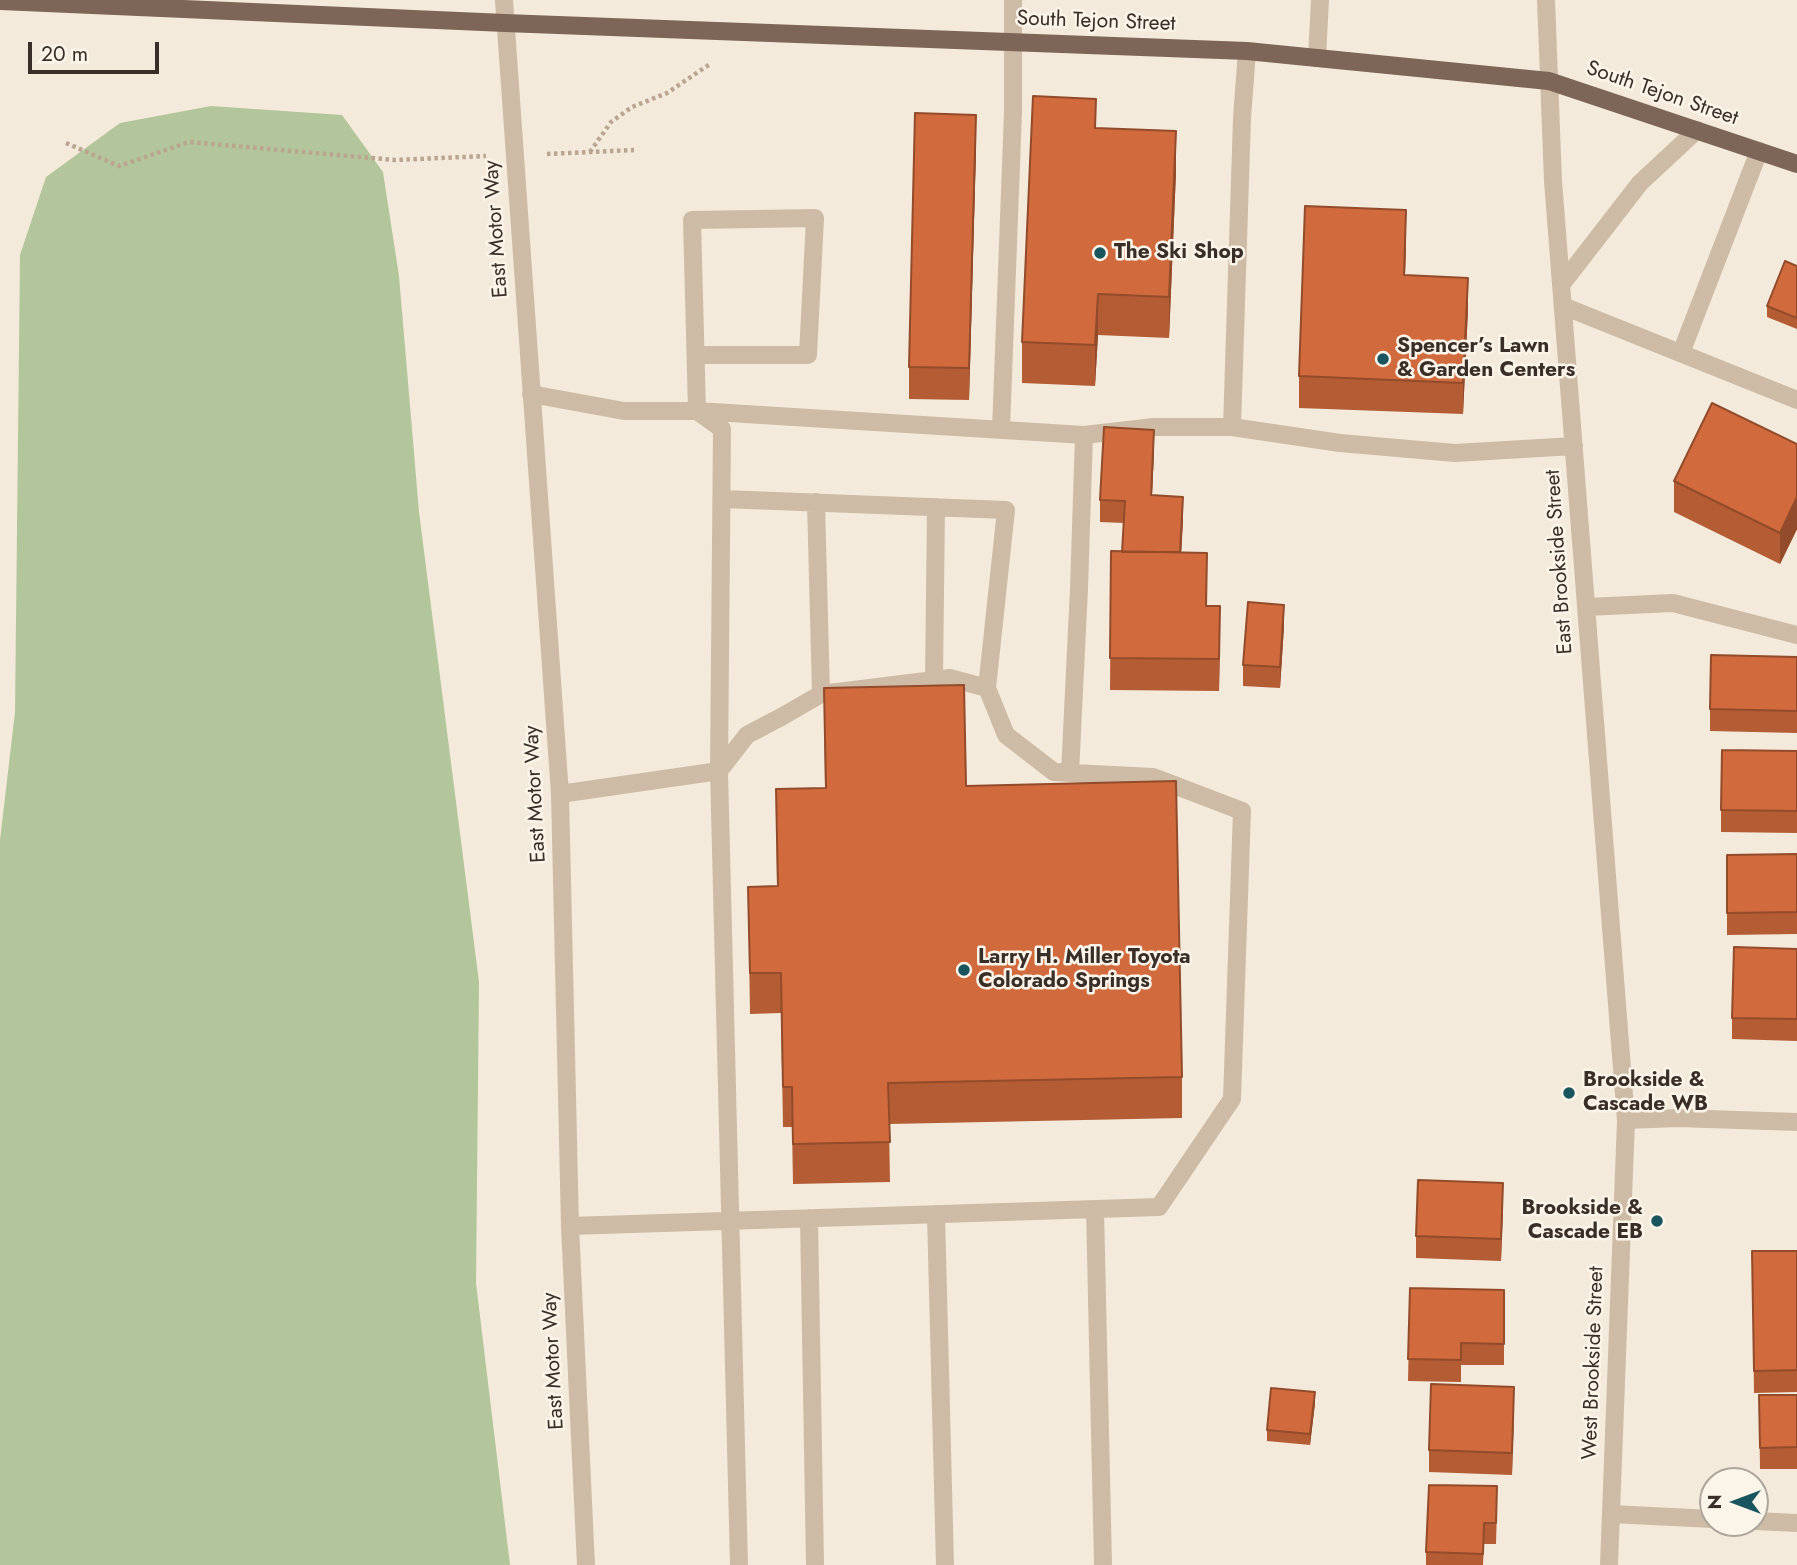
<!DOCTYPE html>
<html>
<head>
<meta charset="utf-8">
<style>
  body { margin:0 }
  #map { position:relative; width:1797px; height:1565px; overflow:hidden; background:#f4eadb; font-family:Jost,sans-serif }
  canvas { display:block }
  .north { position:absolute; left:1699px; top:1467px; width:70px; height:70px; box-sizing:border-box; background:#fbf4e8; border:2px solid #ada59b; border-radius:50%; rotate:270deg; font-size:19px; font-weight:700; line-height:28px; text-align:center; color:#392e28 }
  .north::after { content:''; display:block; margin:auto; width:24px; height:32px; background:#19555f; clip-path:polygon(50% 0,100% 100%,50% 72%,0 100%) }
  .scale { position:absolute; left:28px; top:42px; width:131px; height:32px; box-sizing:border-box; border:4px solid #392e28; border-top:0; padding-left:9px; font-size:21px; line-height:24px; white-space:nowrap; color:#392e28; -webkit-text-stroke:5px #fbf4e8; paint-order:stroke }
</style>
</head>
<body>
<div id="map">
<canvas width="1797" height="1565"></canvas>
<div class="north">N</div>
<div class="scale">20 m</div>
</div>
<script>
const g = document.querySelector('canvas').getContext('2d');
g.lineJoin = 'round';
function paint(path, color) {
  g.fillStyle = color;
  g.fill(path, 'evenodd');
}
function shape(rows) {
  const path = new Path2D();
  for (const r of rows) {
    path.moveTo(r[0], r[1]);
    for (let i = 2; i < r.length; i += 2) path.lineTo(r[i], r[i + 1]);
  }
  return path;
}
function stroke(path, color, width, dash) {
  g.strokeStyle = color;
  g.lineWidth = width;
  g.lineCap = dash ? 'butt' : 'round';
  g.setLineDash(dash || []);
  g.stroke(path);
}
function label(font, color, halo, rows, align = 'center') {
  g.font = font + ' Jost,sans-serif';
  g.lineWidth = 5;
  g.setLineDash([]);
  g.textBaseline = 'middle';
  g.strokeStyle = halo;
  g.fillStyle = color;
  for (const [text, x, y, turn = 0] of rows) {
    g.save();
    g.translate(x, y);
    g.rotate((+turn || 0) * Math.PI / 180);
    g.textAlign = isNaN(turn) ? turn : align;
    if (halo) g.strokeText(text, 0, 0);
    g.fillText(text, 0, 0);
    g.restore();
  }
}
paint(shape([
  [211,106,342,115,383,172,399,276,419,512,479,982,476,1283,510,1565,0,1565,0,840,15,712,20,255,46,177,120,123]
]), '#b3c59a');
stroke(shape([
  [66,143,119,166,189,142,395,160,486,156],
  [590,152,611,122,632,107,667,93,710,64],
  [547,154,634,150]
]), '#baa590', 4.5, [3.5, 3.5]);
stroke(shape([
  [504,0,560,794,570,1226,586,1565],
  [1546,0,1553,181,1626,1120,1609,1565],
  [1317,58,1320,0],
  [1561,285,1640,183,1697,130],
  [1563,306,1797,400],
  [1681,353,1759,151],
  [531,394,624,411,697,411,692,220,815,218,808,355,696,355],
  [1232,427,1242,118,1247,51],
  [1001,429,1013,112,1013,0],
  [723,499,1006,510,987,688],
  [816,502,821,694],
  [1586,607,1673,603,1797,635],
  [934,678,936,507],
  [1070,773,1079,589,1084,435],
  [560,794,719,771,747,735,783,716,821,694,950,678,987,688,1006,735,1054,772,1153,777,1242,811,1232,1099,1159,1207,570,1226],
  [1626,1120,1678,1118,1797,1122],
  [1095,1209,1103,1565],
  [936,1214,945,1565],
  [809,1218,815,1565],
  [1611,1514,1713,1519],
  [1755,1521,1797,1523],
  [739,1565,719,771,722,429,697,411,1084,435,1154,427,1232,427,1340,443,1455,453,1574,446]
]), '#cebba6', 18);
stroke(shape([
  [0,1,505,23,1247,51,1317,58,1549,81,1797,164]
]), '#7d6657', 18);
paint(shape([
  [1096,128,1176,172,1169,338,1098,335,1095,386,1022,383,1022,342],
  [976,147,969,400,909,399,909,367],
  [1406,241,1405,275,1468,309,1463,414,1299,408,1299,376],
  [1797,266,1797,329,1767,317,1767,306],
  [1797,444,1797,529,1780,564,1674,512,1674,481],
  [1154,451,1152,495,1183,519,1181,552,1207,606,1220,638,1219,691,1110,690,1111,551,1122,552,1124,523,1100,522,1100,500],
  [1284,626,1280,688,1243,686,1243,665],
  [1797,657,1797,733,1710,731,1710,709],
  [824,688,966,786,1182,1077,1182,1118,889,1124,890,1182,793,1184,792,1127,783,1127,781,1013,750,1014,748,887,777,886,776,789,825,788],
  [1797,751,1797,833,1721,832,1721,810],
  [1797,854,1797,934,1727,935,1727,855],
  [1797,949,1797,1041,1732,1039,1732,1018],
  [1503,1205,1501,1261,1416,1258,1416,1236],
  [1752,1251,1797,1251,1797,1392,1754,1393],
  [1410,1288,1504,1290,1504,1365,1461,1365,1461,1382,1408,1381],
  [1759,1395,1797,1395,1797,1469,1760,1469],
  [1315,1403,1310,1445,1267,1441,1267,1430],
  [1514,1409,1512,1475,1429,1472,1429,1450],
  [1497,1508,1496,1544,1484,1544,1483,1565,1426,1565,1426,1552]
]), '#b45c34');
paint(shape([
  [976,115,976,147,969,400,969,368],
  [1176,131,1176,172,1169,338,1169,297],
  [1406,210,1406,241,1404,307,1404,275],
  [1468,278,1468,309,1463,414,1463,383],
  [1098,294,1098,335,1095,386,1095,345],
  [1154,430,1154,451,1151,517,1151,495],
  [1183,497,1183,519,1180,577,1180,555],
  [1797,497,1797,529,1780,564,1780,533],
  [1284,605,1284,626,1280,688,1280,667],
  [1220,606,1220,638,1219,691,1219,659],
  [1503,1183,1503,1205,1501,1261,1501,1239],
  [1514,1387,1514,1409,1512,1475,1512,1453],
  [1315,1392,1315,1403,1310,1445,1310,1434]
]), '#924b2b');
const building = shape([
  [1033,96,1096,99,1095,128,1176,131,1169,297,1098,294,1095,345,1022,342,1033,96],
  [915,113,976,115,969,368,909,367,915,113],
  [1305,206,1406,210,1404,275,1468,278,1463,383,1299,376,1305,206],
  [1785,261,1797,266,1797,318,1767,306,1785,261],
  [1712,403,1797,444,1797,497,1780,533,1674,481,1712,403],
  [1104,427,1154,430,1151,495,1183,497,1180,552,1122,552,1125,501,1100,500,1104,427],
  [1111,551,1207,553,1206,606,1220,606,1219,659,1110,658,1111,551],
  [1248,602,1284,605,1280,667,1243,665,1248,602],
  [1711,655,1797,657,1797,711,1710,709,1711,655],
  [964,685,966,786,1176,781,1182,1077,888,1083,890,1142,793,1144,792,1087,783,1087,781,973,750,973,748,887,778,886,776,789,826,788,824,688,964,685],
  [1722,750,1797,751,1797,811,1721,810,1722,750],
  [1797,854,1797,912,1727,913,1727,855,1797,854],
  [1734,947,1797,949,1797,1019,1732,1018,1734,947],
  [1418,1180,1503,1183,1501,1239,1416,1236,1418,1180],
  [1752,1251,1797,1251,1797,1370,1754,1371,1752,1251],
  [1410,1288,1504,1290,1504,1344,1461,1343,1461,1360,1408,1359,1410,1288],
  [1431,1384,1514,1387,1512,1453,1429,1450,1431,1384],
  [1271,1388,1315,1392,1310,1434,1267,1430,1271,1388],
  [1759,1395,1797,1395,1797,1447,1760,1448,1759,1395],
  [1429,1485,1497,1486,1496,1523,1484,1523,1483,1554,1426,1552,1429,1485]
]);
paint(building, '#d16b3d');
stroke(building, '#924b2b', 2);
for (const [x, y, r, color] of [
  [1100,253,7,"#19555f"],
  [1383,359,7,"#19555f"],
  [964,970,7,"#19555f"],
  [1569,1093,7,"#19555f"],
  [1657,1221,7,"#19555f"]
]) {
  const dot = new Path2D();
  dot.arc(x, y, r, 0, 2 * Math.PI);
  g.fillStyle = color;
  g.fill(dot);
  stroke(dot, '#fbf4e8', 2.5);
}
label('21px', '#392e28', '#fbf4e8', [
  ["South Tejon Street",1096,22,2],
  ["South Tejon Street",1662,94,19],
  ["East Motor Way",497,229,-94],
  ["East Brookside Street",1560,562,-94],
  ["East Motor Way",536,794,-93],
  ["East Motor Way",554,1361,-93],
  ["West Brookside Street",1594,1363,-88]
]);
label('bold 21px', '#392e28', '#fbf4e8', [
  ["The Ski Shop",1114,253],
  ["Spencer’s Lawn",1397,347],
  ["& Garden Centers",1397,371],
  ["Larry H. Miller Toyota",978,958],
  ["Colorado Springs",978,982],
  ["Brookside &",1583,1081],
  ["Cascade WB",1583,1105],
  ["Brookside &",1643,1209,"right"],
  ["Cascade EB",1643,1233,"right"]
], 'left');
</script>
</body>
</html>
